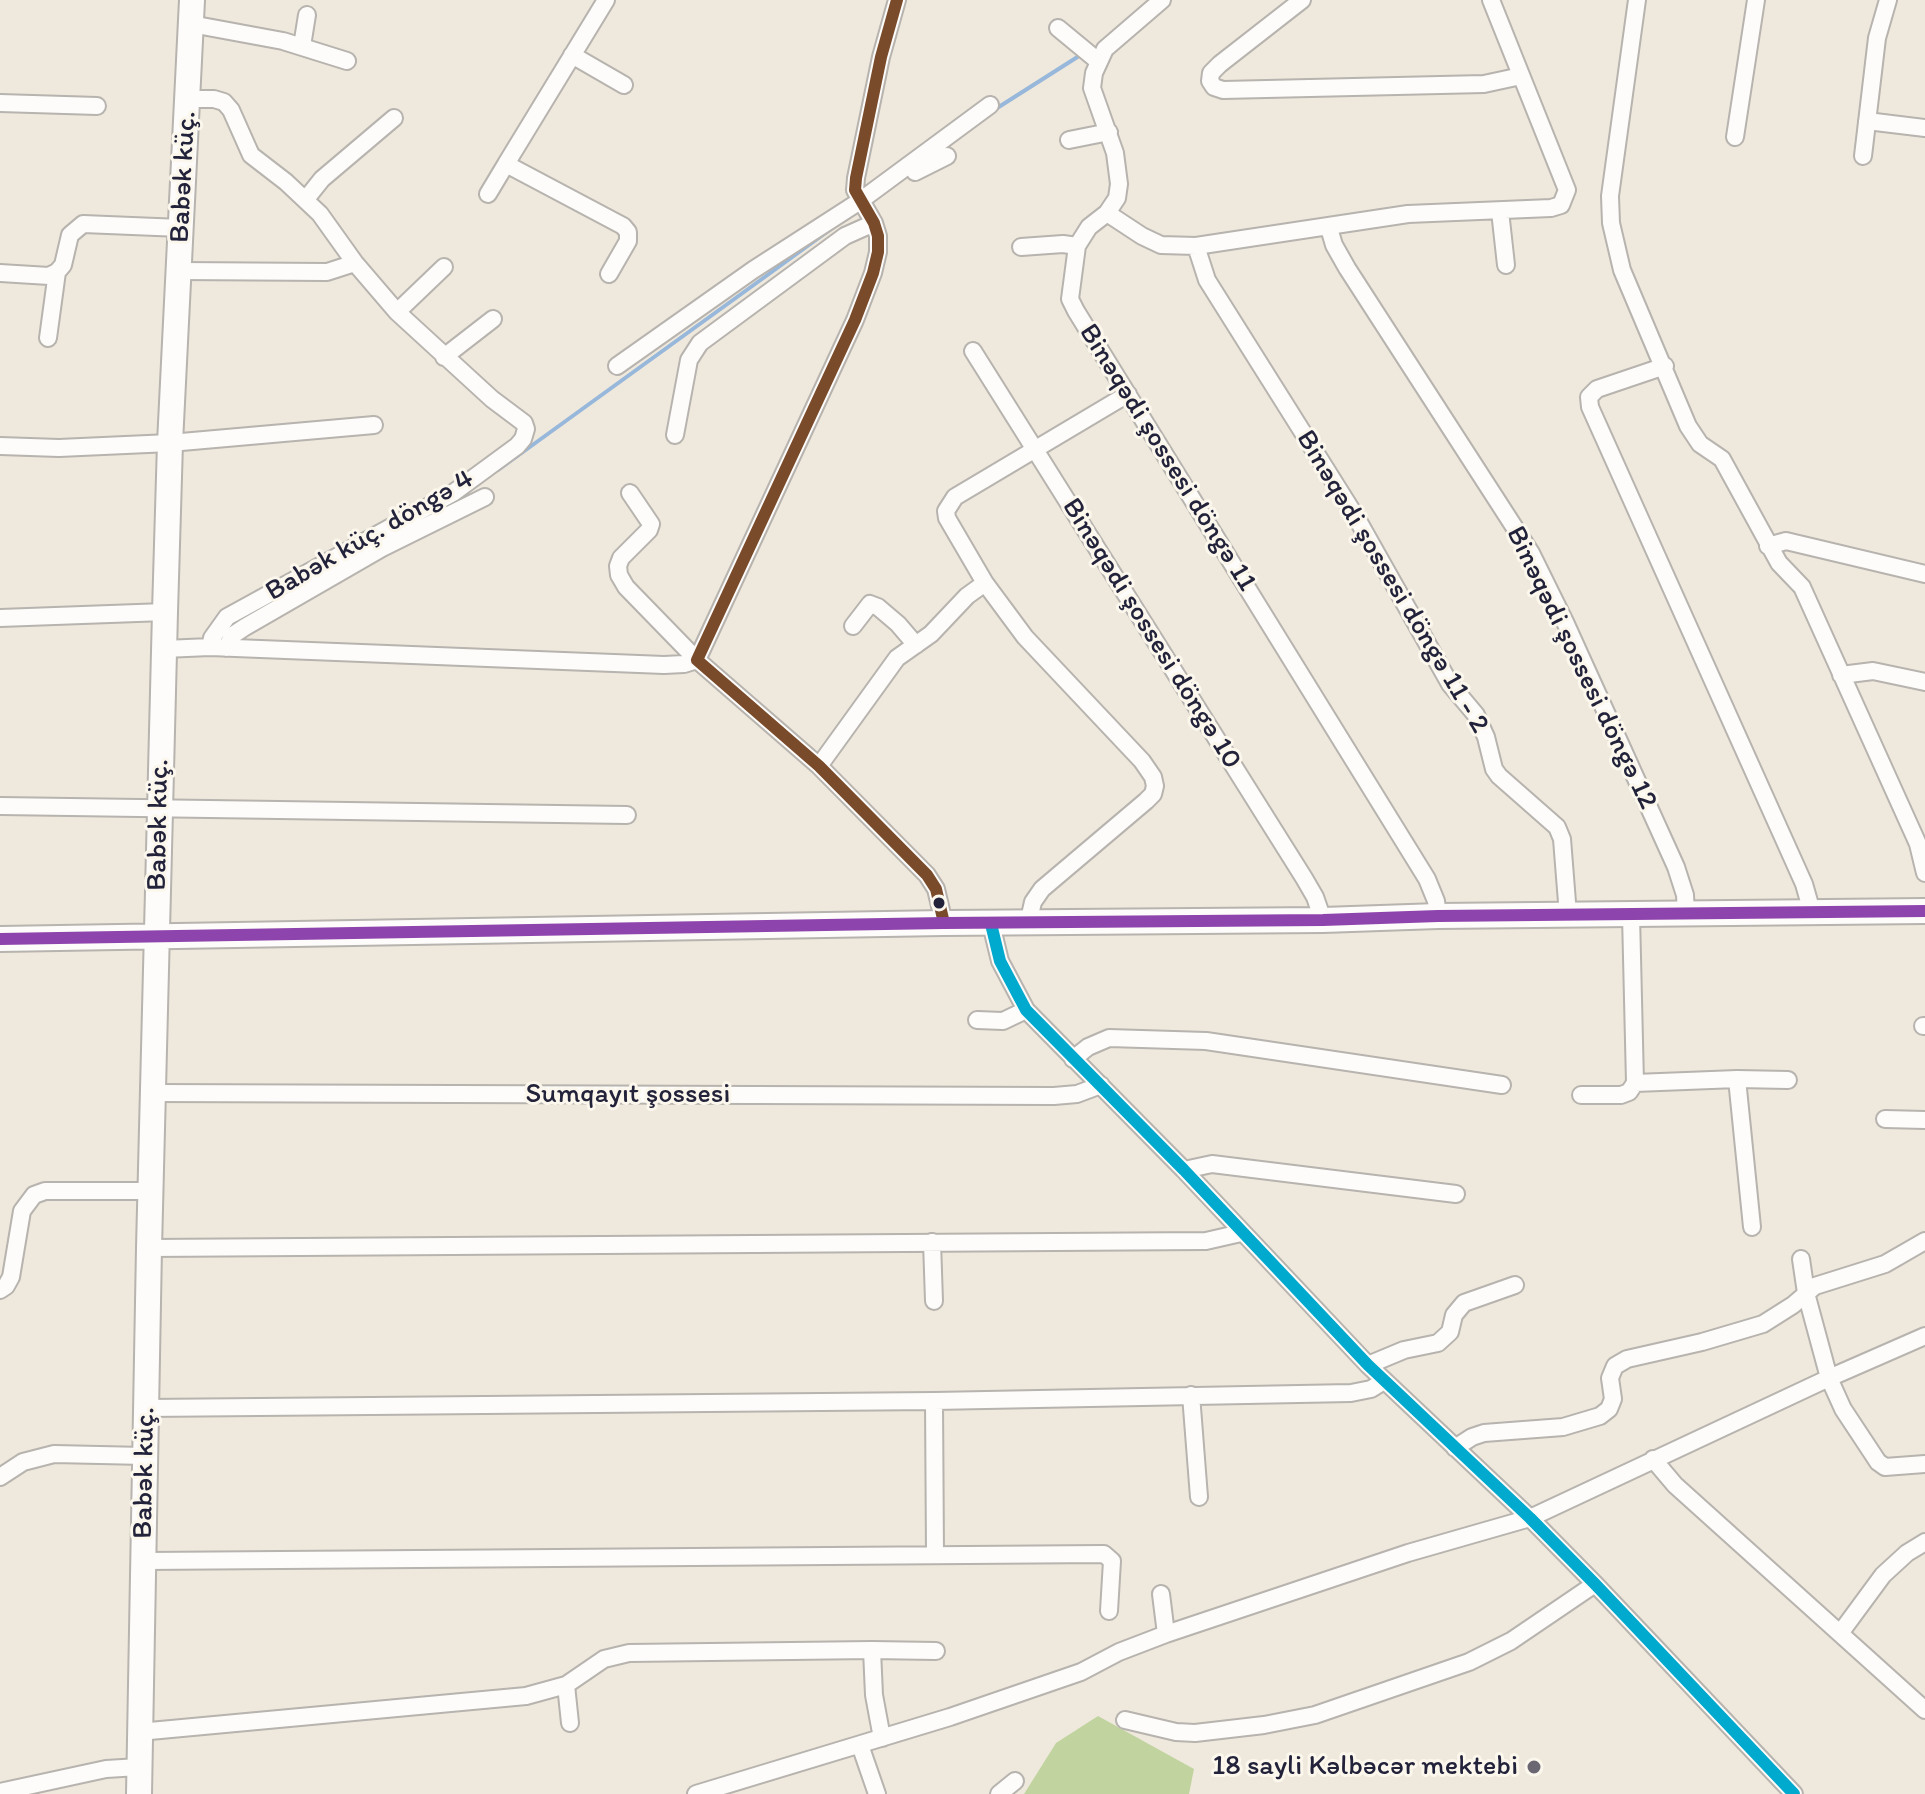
<!DOCTYPE html>
<html>
<head>
<meta charset="utf-8">
<style>
  body { margin:0 }
  canvas { display:block; background:#efe8dc }
</style>
</head>
<body>
<canvas width="1925" height="1794"></canvas>
<script>
const g = document.querySelector('canvas').getContext('2d');
g.lineJoin = 'round';
function paint(path, color) {
  g.fillStyle = color;
  g.fill(path, 'evenodd');
}
function shape(rows) {
  const path = new Path2D();
  for (const r of rows) {
    path.moveTo(r[0], r[1]);
    for (let i = 2; i < r.length; i += 2) path.lineTo(r[i], r[i + 1]);
  }
  return path;
}
function stroke(path, color, width, dash) {
  g.strokeStyle = color;
  g.lineWidth = width;
  g.lineCap = dash ? 'butt' : 'round';
  g.setLineDash(dash || []);
  g.stroke(path);
}
function label(font, color, halo, rows, align = 'center') {
  g.font = font + ' Itim,sans-serif';
  g.lineWidth = 6;
  g.setLineDash([]);
  g.textBaseline = 'middle';
  g.strokeStyle = halo;
  g.fillStyle = color;
  for (const [text, x, y, turn = 0] of rows) {
    g.save();
    g.translate(x, y);
    g.rotate((+turn || 0) * Math.PI / 180);
    g.textAlign = isNaN(turn) ? turn : align;
    if (halo) g.strokeText(text, 0, 0);
    g.fillText(text, 0, 0);
    g.restore();
  }
}
paint(shape([
  [1098,1716,1194,1769,1189,1794,1024,1794,1056,1743]
]), '#c1d4a0');
stroke(shape([
  [994,110,1079,56],
  [498,470,831,229],
  [228,626,280,598]
]), '#97b7db', 4);
const street = shape([
  [606,0,506,164,623,226,628,232,628,241,609,274],
  [897,0,881,57,856,178,855,190,874,223,878,236,878,252,873,273,855,320,697,660,819,766,927,875,936,889,944,923],
  [1162,0,1105,49,1094,73,1092,88,1115,153,1119,184,1117,198,1107,213,1089,227,1077,246,1070,299,1076,311,1427,879,1436,901,1438,916],
  [1302,0,1220,64,1211,73,1210,81,1214,87,1223,90,1484,84,1521,76],
  [1637,0,1610,196,1611,223,1622,270,1688,426,1700,444,1722,459,1779,563,1802,587,1918,844,1925,873],
  [191,24,283,41,347,61],
  [1058,28,1098,61],
  [302,46,307,15],
  [572,55,624,85],
  [188,99,214,99,224,102,231,110,251,155,286,182,320,214,355,263,397,312,492,399,524,423,526,429,523,439,517,446,453,493,227,617,212,638,210,647],
  [0,103,97,106],
  [1867,121,1925,128],
  [1735,137,1756,0],
  [1069,140,1109,132],
  [1863,156,1877,38,1888,0],
  [915,172,947,156],
  [488,194,506,164],
  [306,199,322,179,394,118],
  [1500,211,1506,265],
  [1107,213,1142,236,1161,245,1196,246,1408,214,1551,208,1561,205,1567,190,1491,0],
  [1329,228,1334,245,1347,268,1531,553,1565,622,1676,867,1685,895,1686,914],
  [1196,246,1207,280,1356,517,1450,684,1476,715,1486,737,1494,769,1499,776,1557,827,1562,839,1568,915],
  [1021,247,1063,244,1077,246],
  [179,271,327,272,355,263],
  [0,273,49,276,57,272,63,265,70,235,83,224,181,228],
  [397,312,444,267],
  [48,338,57,272],
  [973,351,1304,878,1315,897,1323,920],
  [444,357,493,319],
  [617,366,753,270,860,201,990,105],
  [1665,366,1597,389,1589,397,1590,407,1804,884,1812,912],
  [675,435,689,360,700,343,845,236,874,223],
  [0,446,59,448,170,443,374,425],
  [1768,546,1786,541,1925,574],
  [0,618,165,612],
  [853,626,870,604,878,607,898,624,916,645],
  [226,648,233,635,245,627,382,548,485,497],
  [164,649,210,647,664,665,684,664,697,660,626,587,619,575,618,566,621,558,649,530,651,524,630,493],
  [1841,675,1873,671,1925,682],
  [819,766,897,658,931,634,967,596,985,583],
  [0,806,627,815],
  [1631,915,1635,1083,1737,1079,1752,1227],
  [991,924,1000,961,1026,1010,1184,1170,1368,1365,1530,1518,1595,1584,1794,1794],
  [1028,924,1033,902,1042,889,1146,801,1153,794,1155,786,1153,777,1142,761,1025,637,985,583,947,518,946,511,955,497,1128,394],
  [977,1020,1003,1021,1026,1010],
  [1923,1026,1925,1026],
  [1073,1059,1088,1047,1109,1038,1206,1041,1502,1085],
  [1737,1079,1788,1080],
  [154,1093,1054,1096,1077,1094,1101,1085],
  [1581,1095,1621,1095,1629,1092,1635,1083],
  [1885,1119,1925,1120],
  [1184,1170,1212,1164,1456,1194],
  [932,1242,934,1301],
  [149,1248,1206,1241,1241,1233],
  [1801,1259,1806,1293,1829,1378,1843,1409,1878,1462,1885,1467,1925,1464],
  [0,1290,6,1286,11,1277,22,1211,34,1195,45,1191,151,1191],
  [1368,1365,1404,1350,1438,1343,1450,1332,1454,1315,1464,1303,1515,1285],
  [1191,1395,1199,1497],
  [934,1401,935,1555],
  [146,1408,934,1401,1351,1393,1371,1389,1384,1381],
  [1455,1448,1472,1437,1484,1433,1563,1427,1600,1416,1609,1409,1613,1399,1610,1378,1615,1366,1627,1359,1702,1342,1763,1324,1793,1305,1815,1286,1885,1264,1925,1241],
  [1653,1459,1675,1485,1925,1710],
  [0,1477,23,1462,54,1454,145,1456],
  [144,1561,1104,1554,1112,1561,1109,1611],
  [1161,1594,1166,1634],
  [1841,1632,1883,1575,1907,1553,1925,1542],
  [872,1650,936,1651],
  [566,1685,570,1723],
  [1125,1720,1176,1732,1195,1733,1264,1725,1315,1715,1469,1662,1511,1641,1595,1584],
  [139,1732,526,1696,566,1685,604,1659,629,1653,872,1650,874,1695,882,1738],
  [860,1745,877,1794],
  [0,1792,106,1769,139,1767],
  [696,1794,950,1717,1081,1672,1119,1652,1166,1634,1408,1553,1530,1518,1829,1378,1925,1336],
  [999,1794,1015,1781]
]);
const secondary = shape([
  [0,939,944,923,1323,920,1438,916,1925,911],
  [139,1794,149,1248,165,612,170,443,192,0]
]);
stroke(street, '#b7b3ae', 20);
stroke(secondary, '#b7b3ae', 28);
stroke(street, '#fdfcfa', 16);
stroke(secondary, '#fdfcfa', 24);
stroke(shape([
  [897,0,881,57,856,178,855,190,874,223,878,236,878,252,873,273,855,320,697,660,819,766,927,875,936,889,944,923]
]), '#7a4b2a', 12);
stroke(shape([
  [991,924,1000,961,1026,1010,1184,1170,1368,1365,1530,1518,1595,1584,1794,1794]
]), '#00a9ce', 12);
stroke(shape([
  [0,939,944,923,1323,920,1438,916,1925,911]
]), '#8e44ad', 12);
for (const [x, y, r, color] of [
  [939,903,7,"#22223b"],
  [1534,1767,8,"#6a6773"]
]) {
  const dot = new Path2D();
  dot.arc(x, y, r, 0, 2 * Math.PI);
  g.fillStyle = color;
  g.fill(dot);
  stroke(dot, '#fbf7ec', 3);
}
label('28px', '#22223b', '#fbf7ec', [
  ["Babək küç.",184,177,-87],
  ["Binəqədi şossesi döngə 11",1167,458,58],
  ["Babək küç. döngə 4",370,536,-30],
  ["Binəqədi şossesi döngə 11 - 2",1392,582,59],
  ["Binəqədi şossesi döngə 10",1151,634,58],
  ["Binəqədi şossesi döngə 12",1581,668,64],
  ["Babək küç.",159,825,-89],
  ["Sumqayıt şossesi",628,1095],
  ["Babək küç.",145,1473,-89]
]);
label('28px', '#22223b', '#fbf7ec', [
  ["18 sayli Kəlbəcər mektebi",1518,1767]
], 'right');
</script>
</body>
</html>
